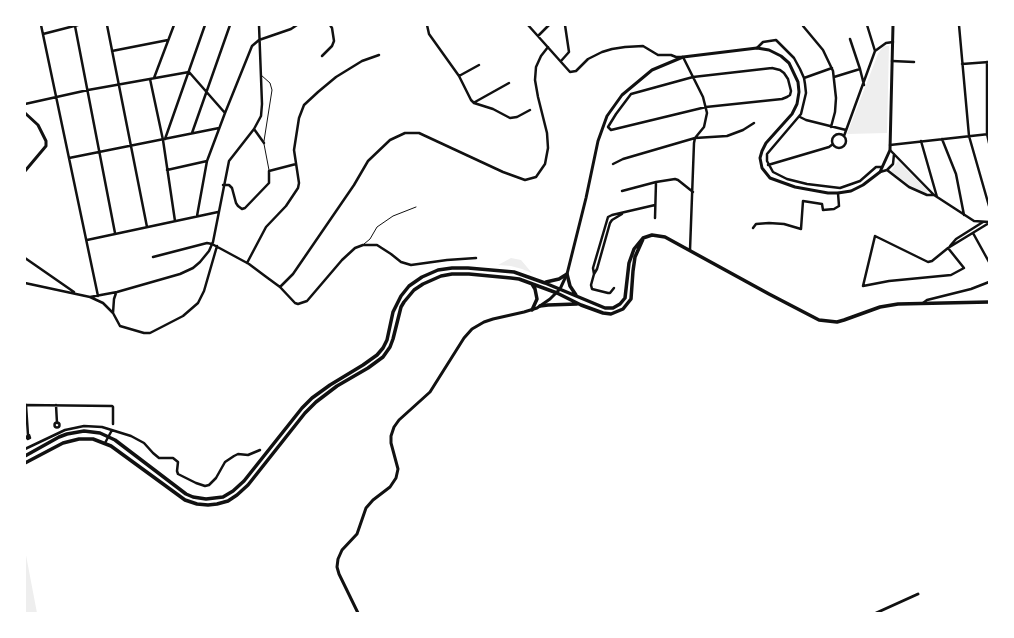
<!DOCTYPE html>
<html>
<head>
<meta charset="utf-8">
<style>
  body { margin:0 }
  #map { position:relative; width:1014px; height:638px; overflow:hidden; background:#fff; font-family:Signika,sans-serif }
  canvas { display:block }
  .frame { position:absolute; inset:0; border:26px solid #fff; pointer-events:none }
</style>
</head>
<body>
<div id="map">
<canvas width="1014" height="638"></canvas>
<div class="frame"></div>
</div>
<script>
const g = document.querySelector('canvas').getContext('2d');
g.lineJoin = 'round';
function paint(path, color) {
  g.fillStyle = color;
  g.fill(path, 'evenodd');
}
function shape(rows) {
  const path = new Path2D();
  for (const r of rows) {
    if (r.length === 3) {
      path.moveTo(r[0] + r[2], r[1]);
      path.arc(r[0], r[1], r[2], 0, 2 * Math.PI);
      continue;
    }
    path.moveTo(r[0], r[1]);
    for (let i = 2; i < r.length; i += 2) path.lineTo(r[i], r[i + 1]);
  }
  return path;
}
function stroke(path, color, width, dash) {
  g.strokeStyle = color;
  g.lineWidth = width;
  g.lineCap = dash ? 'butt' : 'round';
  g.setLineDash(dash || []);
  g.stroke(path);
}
paint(shape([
  [885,46,889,46,887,133,847,134,878,54,882,48],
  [898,161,928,191,926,193,909,185,891,171],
  [511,258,521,260,532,273,522,269,511,266,498,265],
  [25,550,37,613,25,613]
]), '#eee');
stroke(shape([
  [261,75,270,83,272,90,264,141],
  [264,144,269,170],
  [364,244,370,239,377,227,393,216,416,207]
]), '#111', 1);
stroke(shape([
  [41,25,98,296],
  [107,25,147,227],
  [427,25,429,34,459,76,471,100,474,103,493,109,510,118,517,117,530,110],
  [528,25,570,72,576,71,588,59,602,52,612,49,625,47,643,46,658,55,671,55,676,57,683,57,703,97,707,113,704,127,695,138,694,143,690,250],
  [959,25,969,136,989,206],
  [75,26,115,233],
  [803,26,823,50,833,71,836,98,835,112,831,127],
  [43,34,78,25],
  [538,36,549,25],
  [850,39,860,69,864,85],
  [757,48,763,42,776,40,794,58,800,69,804,78,805,84,806,93,801,114,767,154,767,161,773,172,787,179,807,184,840,188,860,181,876,167,882,167],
  [112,51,168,40],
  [875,51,886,43,893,42],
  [322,56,332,46,334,41,332,28,330,25],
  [561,61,569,52,565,25],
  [892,61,914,62],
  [987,62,987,134,989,143],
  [962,64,989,62],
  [772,68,780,70,784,73,788,79,791,91,790,95,787,97,782,99,706,107,611,130,608,127,616,114,631,94,693,77,772,68],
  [459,76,479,65],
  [834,77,860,69],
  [154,78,174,25],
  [804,78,832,68],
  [150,79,163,140,175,221],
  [475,102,509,83],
  [25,104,88,90,189,72,225,113],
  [800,117,806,120,846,130],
  [254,129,264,143],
  [192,133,230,25],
  [839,141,7],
  [844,136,875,51,867,25],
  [165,139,205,25],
  [942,139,956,174,964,215],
  [921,141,937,197],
  [890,145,989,134],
  [890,150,934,195,974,221,989,222],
  [69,158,219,128],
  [613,164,623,159,695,138,727,136,743,130,754,123],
  [768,165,829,147,833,144],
  [167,170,207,161],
  [887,170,893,164,894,154],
  [880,172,887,170,909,187,927,195,933,195],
  [223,185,229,185,232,188,236,203,238,206,242,209,245,208,269,183,269,171,296,164],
  [622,191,656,182,675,179,678,180,693,192],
  [197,216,207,161,225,113,252,46,259,40,291,29,297,25],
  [655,218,656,182],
  [753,228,756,224,769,223,784,224,801,229,803,201,822,204,823,210,834,209,839,206,838,193],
  [973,233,989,262],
  [87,240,218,212],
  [950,246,956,239,983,222],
  [948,248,964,268,951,275,889,281,863,286,875,236,928,262,932,261,948,248,989,223],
  [153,257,207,243,212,244,249,264,265,276,280,287,295,303,298,304,307,301,342,260,355,248,363,245,377,245,391,254,401,262,411,265,447,260,476,258],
  [25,258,74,292],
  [247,263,266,227,286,206,298,188,299,183,294,150,299,118,304,105,318,92,336,77,362,61,379,55],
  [594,274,597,269,610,223,612,220,622,214],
  [25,283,90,297,103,303,113,313,120,326,144,333,150,333,183,316,198,303,204,291,217,246],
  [280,287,293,274,354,185,368,161,390,140,405,133,419,133,503,172,525,180,536,177,545,164,548,148,547,133,538,97,535,80,536,67,541,56,548,47],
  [614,288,610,293,608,293,592,289,591,285,594,274,593,268,608,217,612,215,655,205],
  [90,297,117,292,180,274,193,268,200,262,209,251,213,242,229,161,254,129,261,116,262,104,259,25],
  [923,303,927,300,971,289,989,282],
  [113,313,114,299,116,293],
  [25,405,112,406,113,407,113,424],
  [26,405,28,435],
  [56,405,57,423],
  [57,425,2.5],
  [29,435,30,438,28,439,26,437,29,435],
  [105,443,112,430],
  [25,449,65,430,84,426,102,427,131,436,144,443,153,453,159,458,173,458,178,462,177,471,178,474,196,483,205,486,209,485,216,478,225,462,234,456,238,454,248,455,260,450]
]), '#111', 2.5);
stroke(shape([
  [25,113,38,125,46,141,46,146,25,171],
  [358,613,339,574,337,567,338,559,342,550,357,534,366,508,373,500,390,487,396,478,398,469,391,443,391,436,394,427,399,420,430,392,464,338,472,329,484,322,493,319,524,312,537,308,550,299,560,289,567,274,586,198,598,141,607,116,622,95,652,70,683,57,757,48,769,50,781,56,789,63,798,82,799,92,797,104,792,114,766,143,762,151,760,158,762,168,770,178,795,187,828,193,838,193,851,191,863,185,880,172,890,150,893,25],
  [876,613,918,594]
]), '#111', 3);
stroke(shape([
  [546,282,559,279,567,274,570,286,576,295],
  [532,284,535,289,537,299,532,310],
  [540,306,548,305,577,304],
  [25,456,59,437,67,434,84,431,100,433,115,440,186,494,193,497,206,499,223,497,233,491,244,481,302,408,312,398,330,385,363,365,377,355,383,348,387,340,393,312,401,296,409,286,422,277,438,270,452,268,468,268,514,272,545,283,605,308,613,308,620,304,625,298,629,263,634,249,643,238,652,235,665,237,769,294,819,320,837,322,844,320,880,307,898,304,989,302],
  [25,463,63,443,79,439,93,439,111,446,185,500,197,504,208,505,217,504,228,501,237,495,248,485,305,413,316,402,337,386,368,368,383,357,390,347,393,339,401,307,404,302,414,290,423,284,441,276,452,274,469,274,511,278,519,279,557,293,581,305,603,313,611,314,623,309,631,299,633,271,635,257,643,239]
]), '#111', 3.5);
</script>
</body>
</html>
